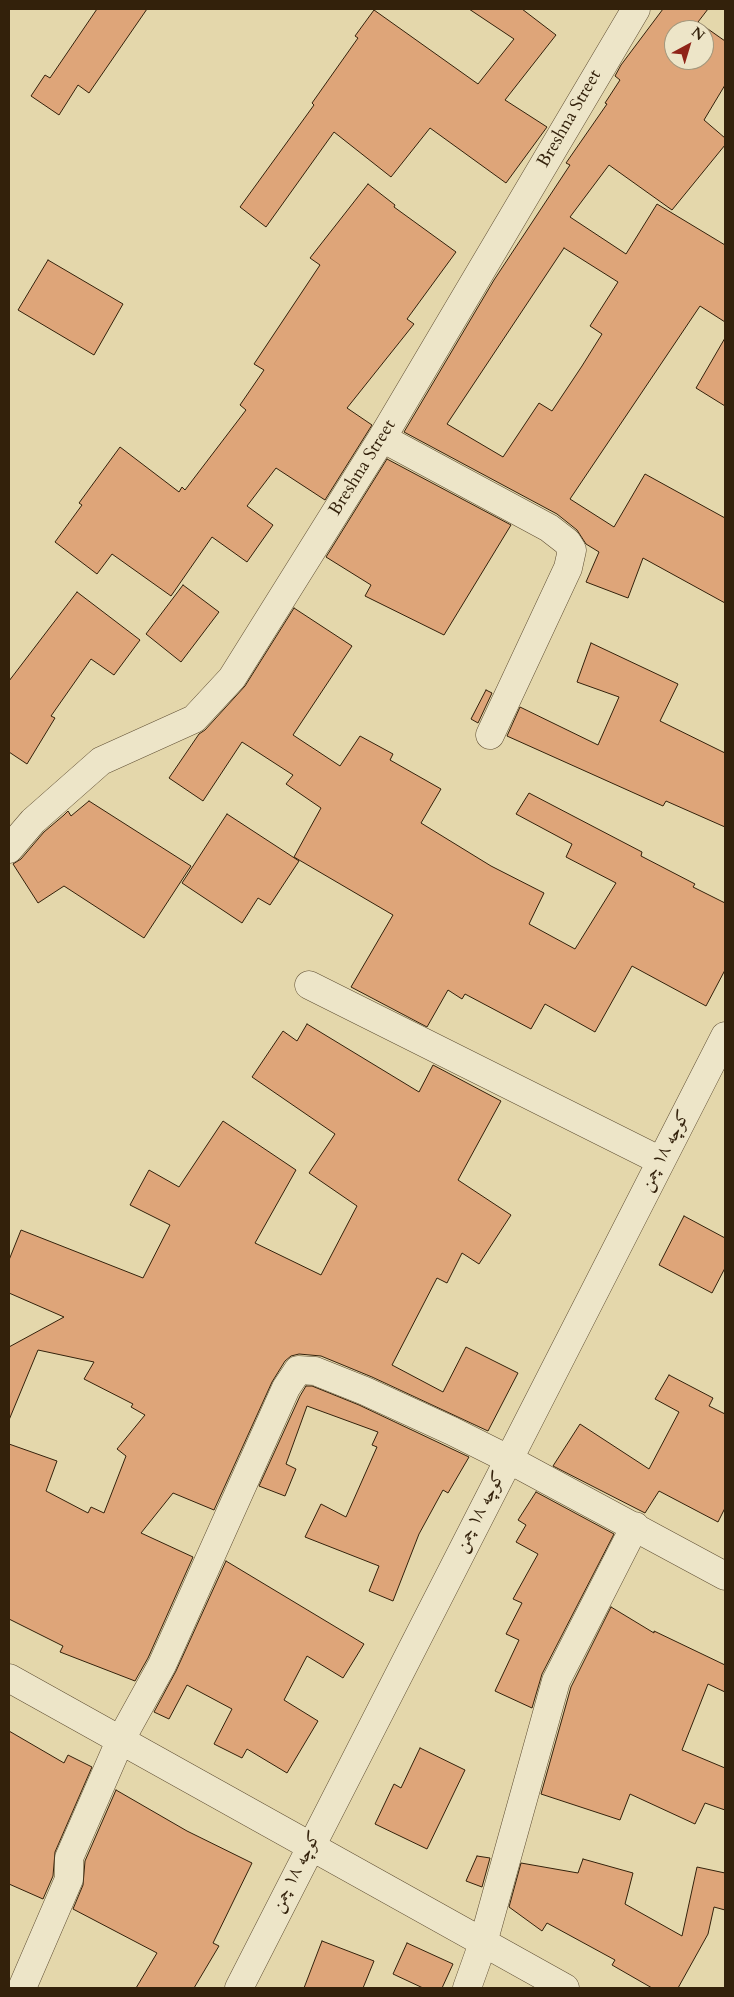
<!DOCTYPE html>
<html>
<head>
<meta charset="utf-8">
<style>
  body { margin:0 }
  #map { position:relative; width:734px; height:1997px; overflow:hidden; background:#e4d7ab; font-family:Cardo,serif }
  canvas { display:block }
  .frame { position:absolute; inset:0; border:10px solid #33210b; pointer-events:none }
  .north { position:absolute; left:664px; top:20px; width:50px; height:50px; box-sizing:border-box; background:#ede5c8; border:1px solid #a3977c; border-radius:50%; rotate:39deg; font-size:14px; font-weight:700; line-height:20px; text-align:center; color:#33210b }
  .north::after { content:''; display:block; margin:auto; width:18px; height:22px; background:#8f2418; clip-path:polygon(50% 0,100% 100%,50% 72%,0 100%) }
</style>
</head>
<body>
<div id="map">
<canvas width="734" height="1997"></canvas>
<div class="frame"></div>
<div class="north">N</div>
</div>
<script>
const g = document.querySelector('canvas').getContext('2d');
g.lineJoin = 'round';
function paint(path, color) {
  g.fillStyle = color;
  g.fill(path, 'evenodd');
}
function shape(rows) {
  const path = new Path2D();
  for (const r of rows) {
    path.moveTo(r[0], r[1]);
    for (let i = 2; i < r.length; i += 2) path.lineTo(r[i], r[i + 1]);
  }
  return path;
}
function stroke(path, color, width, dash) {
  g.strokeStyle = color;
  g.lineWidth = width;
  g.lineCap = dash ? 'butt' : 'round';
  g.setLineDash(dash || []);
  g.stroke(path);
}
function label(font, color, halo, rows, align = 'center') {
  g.font = font + ' Cardo,Amiri,serif';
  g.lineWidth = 4;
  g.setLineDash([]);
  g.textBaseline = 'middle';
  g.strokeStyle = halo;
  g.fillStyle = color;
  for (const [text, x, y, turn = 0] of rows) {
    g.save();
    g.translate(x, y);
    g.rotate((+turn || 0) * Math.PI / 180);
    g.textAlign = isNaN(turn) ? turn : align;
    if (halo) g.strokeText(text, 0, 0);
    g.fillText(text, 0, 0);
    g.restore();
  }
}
const building = shape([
  [97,9,147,9,89,93,78,85,59,115,31,96,45,75,50,78,97,9],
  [469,9,522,9,556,35,505,100,547,127,506,183,430,128,391,177,334,132,266,227,240,207,314,105,312,103,358,38,355,36,374,10,478,84,514,39,469,9],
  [663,9,708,9,698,22,725,41,725,85,704,120,725,138,725,145,672,210,609,165,570,217,626,254,657,204,725,245,725,322,700,306,570,499,614,527,645,474,725,518,725,603,643,558,628,598,586,582,599,552,586,544,577,530,557,514,404,432,494,280,570,165,566,163,607,104,605,103,620,80,615,76,621,65,663,9],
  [674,30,704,30,704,60,674,60,674,30],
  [564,248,618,282,590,326,602,334,582,366,552,411,539,403,503,457,447,424,564,248],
  [368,184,395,205,394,207,456,252,407,319,414,324,347,408,372,425,325,500,276,468,247,506,273,525,247,562,212,537,171,596,112,554,97,574,55,542,82,505,79,503,120,447,179,492,182,487,185,490,246,410,240,405,264,370,254,364,320,265,310,258,368,184],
  [48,260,123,304,94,355,18,310,48,260],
  [725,338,725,406,696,388,725,338],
  [387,459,511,525,444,635,365,596,371,585,326,557,387,459],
  [183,585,219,612,181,662,146,634,183,585],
  [77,592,140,640,114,675,91,659,51,716,55,718,27,764,9,752,9,681,77,592],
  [294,608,352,646,293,735,340,766,360,736,393,754,390,760,441,789,421,823,491,866,544,893,529,924,575,949,616,883,566,857,572,844,516,814,529,793,642,852,641,856,695,884,693,887,725,903,725,970,706,1006,632,966,595,1032,545,1004,531,1029,465,994,462,999,448,990,427,1027,351,987,393,915,294,857,321,808,286,784,293,775,242,742,203,801,169,778,199,734,205,730,245,686,294,608],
  [591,643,678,684,660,721,725,753,725,827,666,801,663,806,507,736,520,707,598,745,619,697,577,682,591,643],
  [486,690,492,693,478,723,471,719,486,690],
  [89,801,191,866,144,938,64,886,38,903,13,864,21,859,44,832,64,815,68,811,71,816,89,801],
  [227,814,299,861,270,905,258,898,242,923,182,883,227,814],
  [307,1024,419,1092,433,1065,501,1101,458,1180,511,1215,479,1264,462,1253,447,1283,437,1278,392,1365,443,1392,466,1347,518,1373,488,1431,372,1377,321,1356,299,1354,291,1356,285,1361,272,1382,214,1510,173,1493,141,1533,193,1557,148,1658,135,1681,60,1652,63,1646,9,1619,9,1444,57,1461,46,1491,88,1513,91,1507,104,1513,126,1456,117,1449,145,1415,131,1407,133,1404,84,1379,94,1362,38,1350,9,1420,9,1347,64,1317,9,1293,9,1260,21,1230,143,1278,170,1225,130,1205,149,1170,179,1187,223,1121,296,1170,255,1243,321,1275,357,1206,309,1173,335,1134,252,1077,283,1031,297,1041,307,1024],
  [684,1216,725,1238,725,1268,712,1293,659,1265,684,1216],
  [669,1375,713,1398,709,1406,725,1414,725,1508,718,1522,659,1491,645,1513,553,1466,580,1424,649,1469,679,1412,655,1399,669,1375],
  [306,1386,312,1386,359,1405,469,1457,448,1493,443,1490,419,1534,393,1601,369,1591,379,1566,305,1537,321,1504,346,1517,377,1447,372,1445,378,1432,307,1406,286,1464,296,1469,285,1496,259,1486,300,1396,306,1386],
  [536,1492,614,1534,542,1674,532,1708,495,1691,519,1640,506,1634,522,1603,513,1599,538,1554,516,1542,526,1525,518,1520,536,1492],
  [226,1561,364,1644,343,1678,307,1656,284,1700,318,1721,287,1773,247,1749,242,1758,214,1744,232,1709,187,1685,169,1719,154,1712,176,1671,226,1561],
  [611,1607,654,1633,654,1631,725,1665,725,1692,708,1684,682,1750,725,1768,725,1810,705,1803,695,1824,630,1794,620,1820,541,1794,571,1687,611,1607],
  [9,1731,64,1763,68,1755,92,1767,55,1852,53,1876,43,1899,9,1884,9,1731],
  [420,1748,465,1770,427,1849,375,1824,394,1784,401,1788,420,1748],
  [116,1790,187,1831,252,1863,213,1943,219,1946,194,1988,136,1988,157,1953,73,1909,83,1885,85,1861,116,1790],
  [477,1856,490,1858,482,1887,466,1881,477,1856],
  [583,1859,633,1873,625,1904,682,1936,697,1867,725,1873,725,1910,714,1907,708,1934,678,1988,652,1988,612,1965,615,1960,547,1923,542,1931,509,1907,521,1863,578,1873,583,1859],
  [322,1941,374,1961,363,1988,304,1988,322,1941],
  [407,1943,453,1964,442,1988,423,1988,393,1974,407,1943]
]);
paint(building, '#dea579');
stroke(building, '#33210b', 1);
const street = shape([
  [382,438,549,528,567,542,572,550,568,568,490,735],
  [9,849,33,821,101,761,194,719,232,678,382,438,636,9],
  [309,985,661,1161],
  [9,1678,565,1988],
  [22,1988,69,1879,69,1858,120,1741,162,1665,286,1388,298,1370,315,1371,365,1391,452,1431,508,1459,725,1576],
  [239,1988,725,1036],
  [467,1988,483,1943,556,1681,635,1526]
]);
stroke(street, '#5f4e33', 29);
stroke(street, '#ede5c8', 28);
label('18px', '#33210b', '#ede5c8', [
  ["Breshna Street",570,119,-60],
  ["Breshna Street",363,468,-58],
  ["كوچه ١٨ چمن",666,1151,-63],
  ["كوچه ١٨ چمن",481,1512,-63],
  ["كوچه ١٨ چمن",297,1872,-63]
]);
</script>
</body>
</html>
